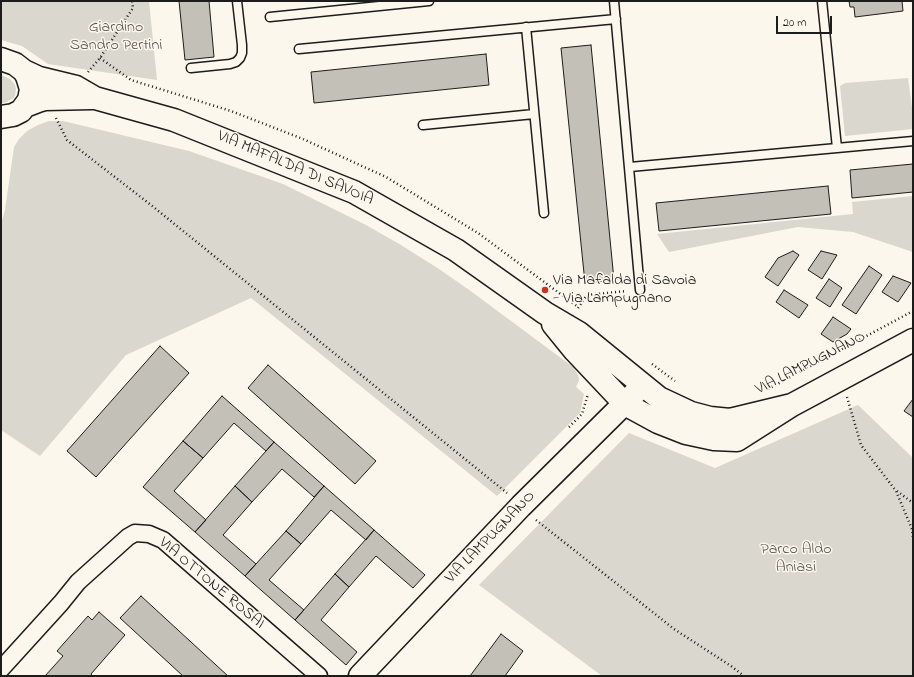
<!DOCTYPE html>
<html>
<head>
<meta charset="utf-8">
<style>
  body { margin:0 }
  #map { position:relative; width:914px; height:677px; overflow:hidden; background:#fbf7ec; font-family:"Indie Flower",sans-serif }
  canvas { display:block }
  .frame { position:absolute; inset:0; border:2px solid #1c1c1c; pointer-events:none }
  .scale { position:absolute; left:776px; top:16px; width:56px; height:18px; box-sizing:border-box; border:2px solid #1c1c1c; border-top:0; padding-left:5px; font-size:12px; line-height:14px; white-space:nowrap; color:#1c1c1c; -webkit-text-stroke:3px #fbf7ec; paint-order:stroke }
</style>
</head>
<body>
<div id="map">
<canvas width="914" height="677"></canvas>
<div class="frame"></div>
<div class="scale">20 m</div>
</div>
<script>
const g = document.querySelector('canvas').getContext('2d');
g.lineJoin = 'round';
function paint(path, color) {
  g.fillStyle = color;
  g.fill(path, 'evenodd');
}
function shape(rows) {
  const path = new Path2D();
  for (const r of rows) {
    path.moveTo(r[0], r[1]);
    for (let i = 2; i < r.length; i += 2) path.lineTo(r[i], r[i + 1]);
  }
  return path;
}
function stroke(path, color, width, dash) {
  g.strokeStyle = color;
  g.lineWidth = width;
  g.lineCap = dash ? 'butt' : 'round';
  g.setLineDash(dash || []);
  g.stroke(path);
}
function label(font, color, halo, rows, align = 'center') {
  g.font = font + ' "Indie Flower",sans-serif';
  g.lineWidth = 3;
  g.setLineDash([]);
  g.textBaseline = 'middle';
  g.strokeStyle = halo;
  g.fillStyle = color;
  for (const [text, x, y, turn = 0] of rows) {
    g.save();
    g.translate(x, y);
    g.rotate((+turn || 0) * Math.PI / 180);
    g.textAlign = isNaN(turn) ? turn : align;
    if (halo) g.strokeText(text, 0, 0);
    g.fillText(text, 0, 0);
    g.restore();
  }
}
paint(shape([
  [1,1,149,1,157,80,48,64,22,46,1,40],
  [1,75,10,79,15,85,16,89,15,96,12,99,4,103,1,103],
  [908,78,913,115,913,129,845,136,840,86,845,83],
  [49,121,63,121,189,151,283,184,366,225,401,245,439,269,472,292,573,367,578,375,579,380,576,387,584,394,580,413,497,496,251,298,126,355,40,456,1,430,1,224,5,210,14,147,19,139,27,131,38,125],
  [913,196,913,252,853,232,798,227,669,252,657,234,853,214,852,202],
  [858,405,913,458,913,676,602,676,479,585,629,433,715,468]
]), '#dad7ce');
const building = shape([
  [179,1,209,1,214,57,185,60,179,1],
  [849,1,902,1,903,11,855,17,854,7,850,7,849,1],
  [591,45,614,280,585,283,561,48,591,45],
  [486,54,489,85,314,103,311,72,486,54],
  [913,164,913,192,852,198,850,170,913,164],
  [828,186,831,214,659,231,656,203,828,186],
  [793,251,799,255,778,286,765,277,778,258,793,251],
  [821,251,837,255,822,279,808,270,821,251],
  [869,266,882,275,856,314,842,305,869,266],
  [893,276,911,283,898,302,882,292,893,276],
  [829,279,842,288,830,307,816,298,829,279],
  [784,290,808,305,799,318,776,302,784,290],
  [833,317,851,329,847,334,833,342,821,334,833,317],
  [160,346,189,373,96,477,67,451,160,346],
  [268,365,376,461,355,484,248,388,268,365],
  [222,396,274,442,266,451,234,423,203,458,183,441,222,396],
  [913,399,913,417,904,411,913,399],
  [183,441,203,458,174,491,206,520,195,532,143,487,183,441],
  [274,442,324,486,314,497,282,469,252,502,235,486,274,442],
  [235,486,252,502,223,535,256,564,245,576,195,532,235,486],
  [324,486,374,530,366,540,331,510,301,544,286,531,324,486],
  [374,530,425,575,413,588,376,556,349,587,335,574,374,530],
  [286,531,301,544,269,580,304,610,295,620,245,576,286,531],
  [335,574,349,587,321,620,357,652,346,665,295,620,335,574],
  [141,596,228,676,183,676,120,618,141,596],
  [99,612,125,635,91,674,93,676,45,676,63,656,57,651,88,616,92,620,99,612],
  [501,634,523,651,505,676,470,676,501,634]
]);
paint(building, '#c3c0b8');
stroke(building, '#1c1c1c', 1);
const lane = shape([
  [614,1,640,290],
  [822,1,837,148],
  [270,17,429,1],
  [526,27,544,213],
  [299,49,616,19],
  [191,68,230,64,236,62,240,58,242,53,242,45,237,1],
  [423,125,534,114],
  [630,167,913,141]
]);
const street = shape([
  [1,669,61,603,78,582,128,537,135,533,149,534,163,540,319,676]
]);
const secondary = shape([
  [1,59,15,64,24,71,27,76,31,89,29,100,21,111,13,115,1,117],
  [24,71,39,78,76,87,95,98,174,120,354,192,456,250,545,313,579,333,659,398,691,413,710,418,730,420,792,405],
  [25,106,38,101,45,99,91,98],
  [553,324,575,351,625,404,658,422,686,433,714,439,737,440,792,405,913,340],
  [360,676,521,506,635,393]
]);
stroke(lane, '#1c1c1c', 11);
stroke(street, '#1c1c1c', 19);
stroke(secondary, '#1c1c1c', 25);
stroke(shape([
  [100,58,131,80,231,111,303,139,386,177,478,233,578,307],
  [88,72,100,58,133,8,132,1],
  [56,118,67,140,151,205,507,493],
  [578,308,587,295,627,291],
  [652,364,675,381],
  [768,389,913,311],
  [847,397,861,445,896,491,912,529,913,538],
  [569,427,582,414,588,394],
  [897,491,913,503],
  [536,520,674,629,731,666,744,676]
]), '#1c1c1c', 2.5, [1, 3]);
stroke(lane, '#fbf7ec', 8);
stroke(street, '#fbf7ec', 16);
stroke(secondary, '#fbf7ec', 22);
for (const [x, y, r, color] of [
  [545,290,4,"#c8321e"]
]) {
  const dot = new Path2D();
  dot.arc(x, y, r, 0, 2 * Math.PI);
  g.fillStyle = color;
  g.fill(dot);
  stroke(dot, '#fbf7ec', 1.5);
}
label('16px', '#555451', '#fbf7ec', [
  ["Giardino",116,28],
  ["Sandro Pertini",116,46],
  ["Parco Aldo",796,550],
  ["Aniasi",796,568]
]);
label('16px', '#1c1c1c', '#fbf7ec', [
  ["VIA MAFALDA DI SAVOIA",295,169,23],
  ["VIA LAMPUGNANO",811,364,-27],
  ["VIA LAMPUGNANO",491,538,-46],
  ["VIA OTTONE ROSAI",211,584,40]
]);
label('16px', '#1c1c1c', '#fbf7ec', [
  ["Via Mafalda di Savoia",553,281],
  ["- Via Lampugnano",553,299]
], 'left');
</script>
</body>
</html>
